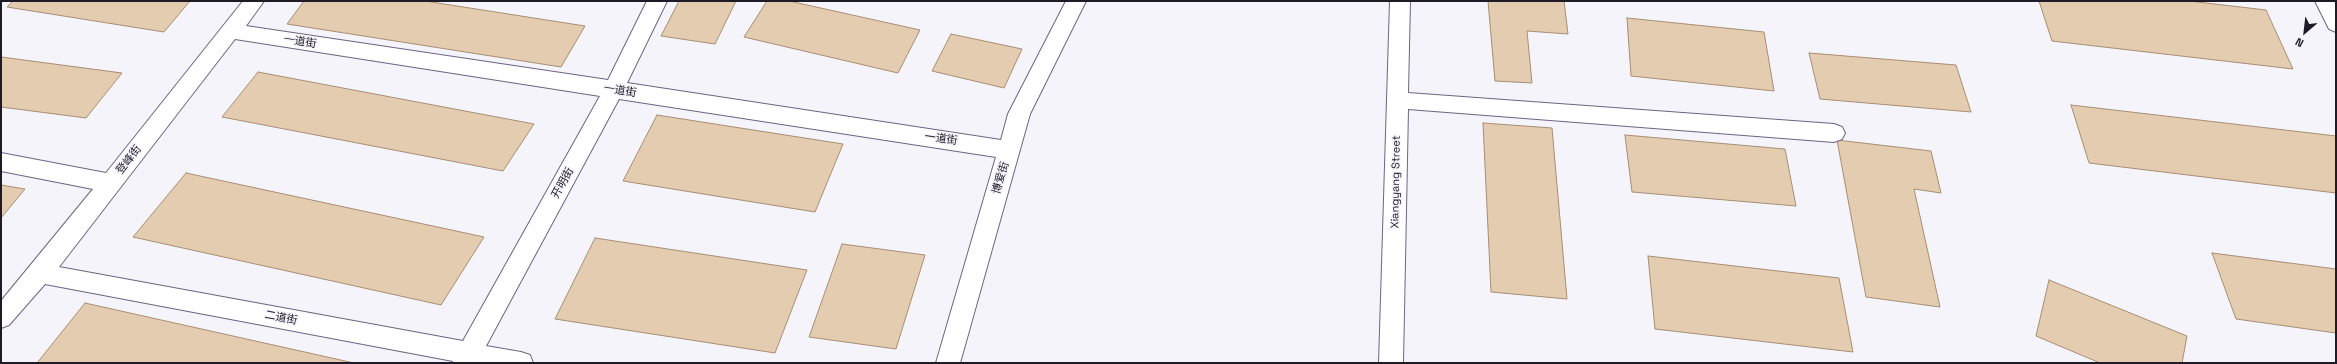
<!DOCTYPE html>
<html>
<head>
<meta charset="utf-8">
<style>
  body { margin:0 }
  #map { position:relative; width:2337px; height:364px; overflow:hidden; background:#f6f4fb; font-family:"Space Grotesk",sans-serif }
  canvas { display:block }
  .frame { position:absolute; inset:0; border:2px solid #1e1a26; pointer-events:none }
  .north { position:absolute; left:2285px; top:12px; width:40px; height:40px; -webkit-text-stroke:3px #f6f4fb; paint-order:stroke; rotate:208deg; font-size:11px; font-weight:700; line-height:16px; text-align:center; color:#1e1a26 }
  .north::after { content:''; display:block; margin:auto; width:14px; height:18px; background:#1e1a26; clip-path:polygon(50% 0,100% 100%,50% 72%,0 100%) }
</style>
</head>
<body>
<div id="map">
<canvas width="2337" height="364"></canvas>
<div class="frame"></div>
<div class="north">N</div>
</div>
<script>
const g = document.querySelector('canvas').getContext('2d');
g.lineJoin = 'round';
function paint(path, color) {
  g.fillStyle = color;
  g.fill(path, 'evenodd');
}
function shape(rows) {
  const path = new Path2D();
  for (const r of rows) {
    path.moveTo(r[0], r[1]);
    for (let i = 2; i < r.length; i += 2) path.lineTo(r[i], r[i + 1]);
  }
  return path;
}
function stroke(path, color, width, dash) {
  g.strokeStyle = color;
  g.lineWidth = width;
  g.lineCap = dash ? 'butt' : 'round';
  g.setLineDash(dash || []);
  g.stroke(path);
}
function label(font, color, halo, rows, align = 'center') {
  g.font = font + ' "Space Grotesk","Noto Sans SC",sans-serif';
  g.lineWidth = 3;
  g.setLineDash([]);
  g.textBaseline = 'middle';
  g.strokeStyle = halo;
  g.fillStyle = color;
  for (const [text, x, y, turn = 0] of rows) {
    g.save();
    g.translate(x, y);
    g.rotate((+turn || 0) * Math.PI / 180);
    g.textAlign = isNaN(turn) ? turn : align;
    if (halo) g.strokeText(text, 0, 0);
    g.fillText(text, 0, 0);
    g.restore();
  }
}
const building = shape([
  [13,1,190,1,164,32,7,7,13,1],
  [304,1,425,1,585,26,561,67,287,24,304,1],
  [679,1,736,1,715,44,661,36,679,1],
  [767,1,789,1,920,30,898,73,744,37,767,1],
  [1488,1,1564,1,1568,34,1527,31,1532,83,1495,81,1488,1],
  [2039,1,2189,1,2266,10,2293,69,2052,41,2039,1],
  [1627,18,1764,32,1774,91,1631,76,1627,18],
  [951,34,1022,49,1004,88,932,71,951,34],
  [1809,53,1956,65,1971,112,1820,99,1809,53],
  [1,57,122,73,86,118,1,107,1,57],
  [258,72,534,124,503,171,222,117,258,72],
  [2071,105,2336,136,2336,193,2089,163,2071,105],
  [657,115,843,144,815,212,623,181,657,115],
  [1483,123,1552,128,1567,299,1491,292,1483,123],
  [1625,135,1785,149,1796,206,1632,192,1625,135],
  [1837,140,1931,151,1941,193,1914,189,1940,307,1866,297,1837,140],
  [186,173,484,237,441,305,133,237,186,173],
  [1,185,25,189,1,218,1,185],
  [595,238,807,270,775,353,555,319,595,238],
  [842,244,925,255,896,349,809,337,842,244],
  [2212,253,2336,269,2336,333,2236,319,2212,253],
  [1648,256,1839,278,1853,352,1655,329,1648,256],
  [2049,280,2187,336,2182,363,2100,363,2036,336,2049,280],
  [85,303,354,363,37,363,85,303]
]);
paint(building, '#e3ccaf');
stroke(building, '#a68e72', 1);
const minor = shape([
  [243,1,264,1,246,26,608,80,647,1,667,1,627,83,1001,140,1008,114,1066,1,1086,1,1030,114,960,363,936,363,996,157,619,99,486,346,521,352,530,355,533,363,452,363,453,361,45,284,9,325,1,328,1,301,93,189,1,171,1,153,106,173,243,1],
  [235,39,600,96,463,341,59,267,235,39],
  [1390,1,1410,1,1408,93,1834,124,1842,127,1845,133,1842,139,1834,142,1408,109,1403,363,1379,363,1390,1],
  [2315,1,2335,1,2336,32,2329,29,2315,1]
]);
stroke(minor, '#6d6483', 2);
paint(minor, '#fff');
label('11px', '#1e1a26', '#f6f4fb', [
  ["一道街",300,42,9],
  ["一道街",620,91,9],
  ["一道街",941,139,8],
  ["登峰街",129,160,-52],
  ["博爱街",1001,178,-74],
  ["Xiangyang Street",1396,182,-89],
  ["开明街",563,183,-61],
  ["二道街",281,318,11]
]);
</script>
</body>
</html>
